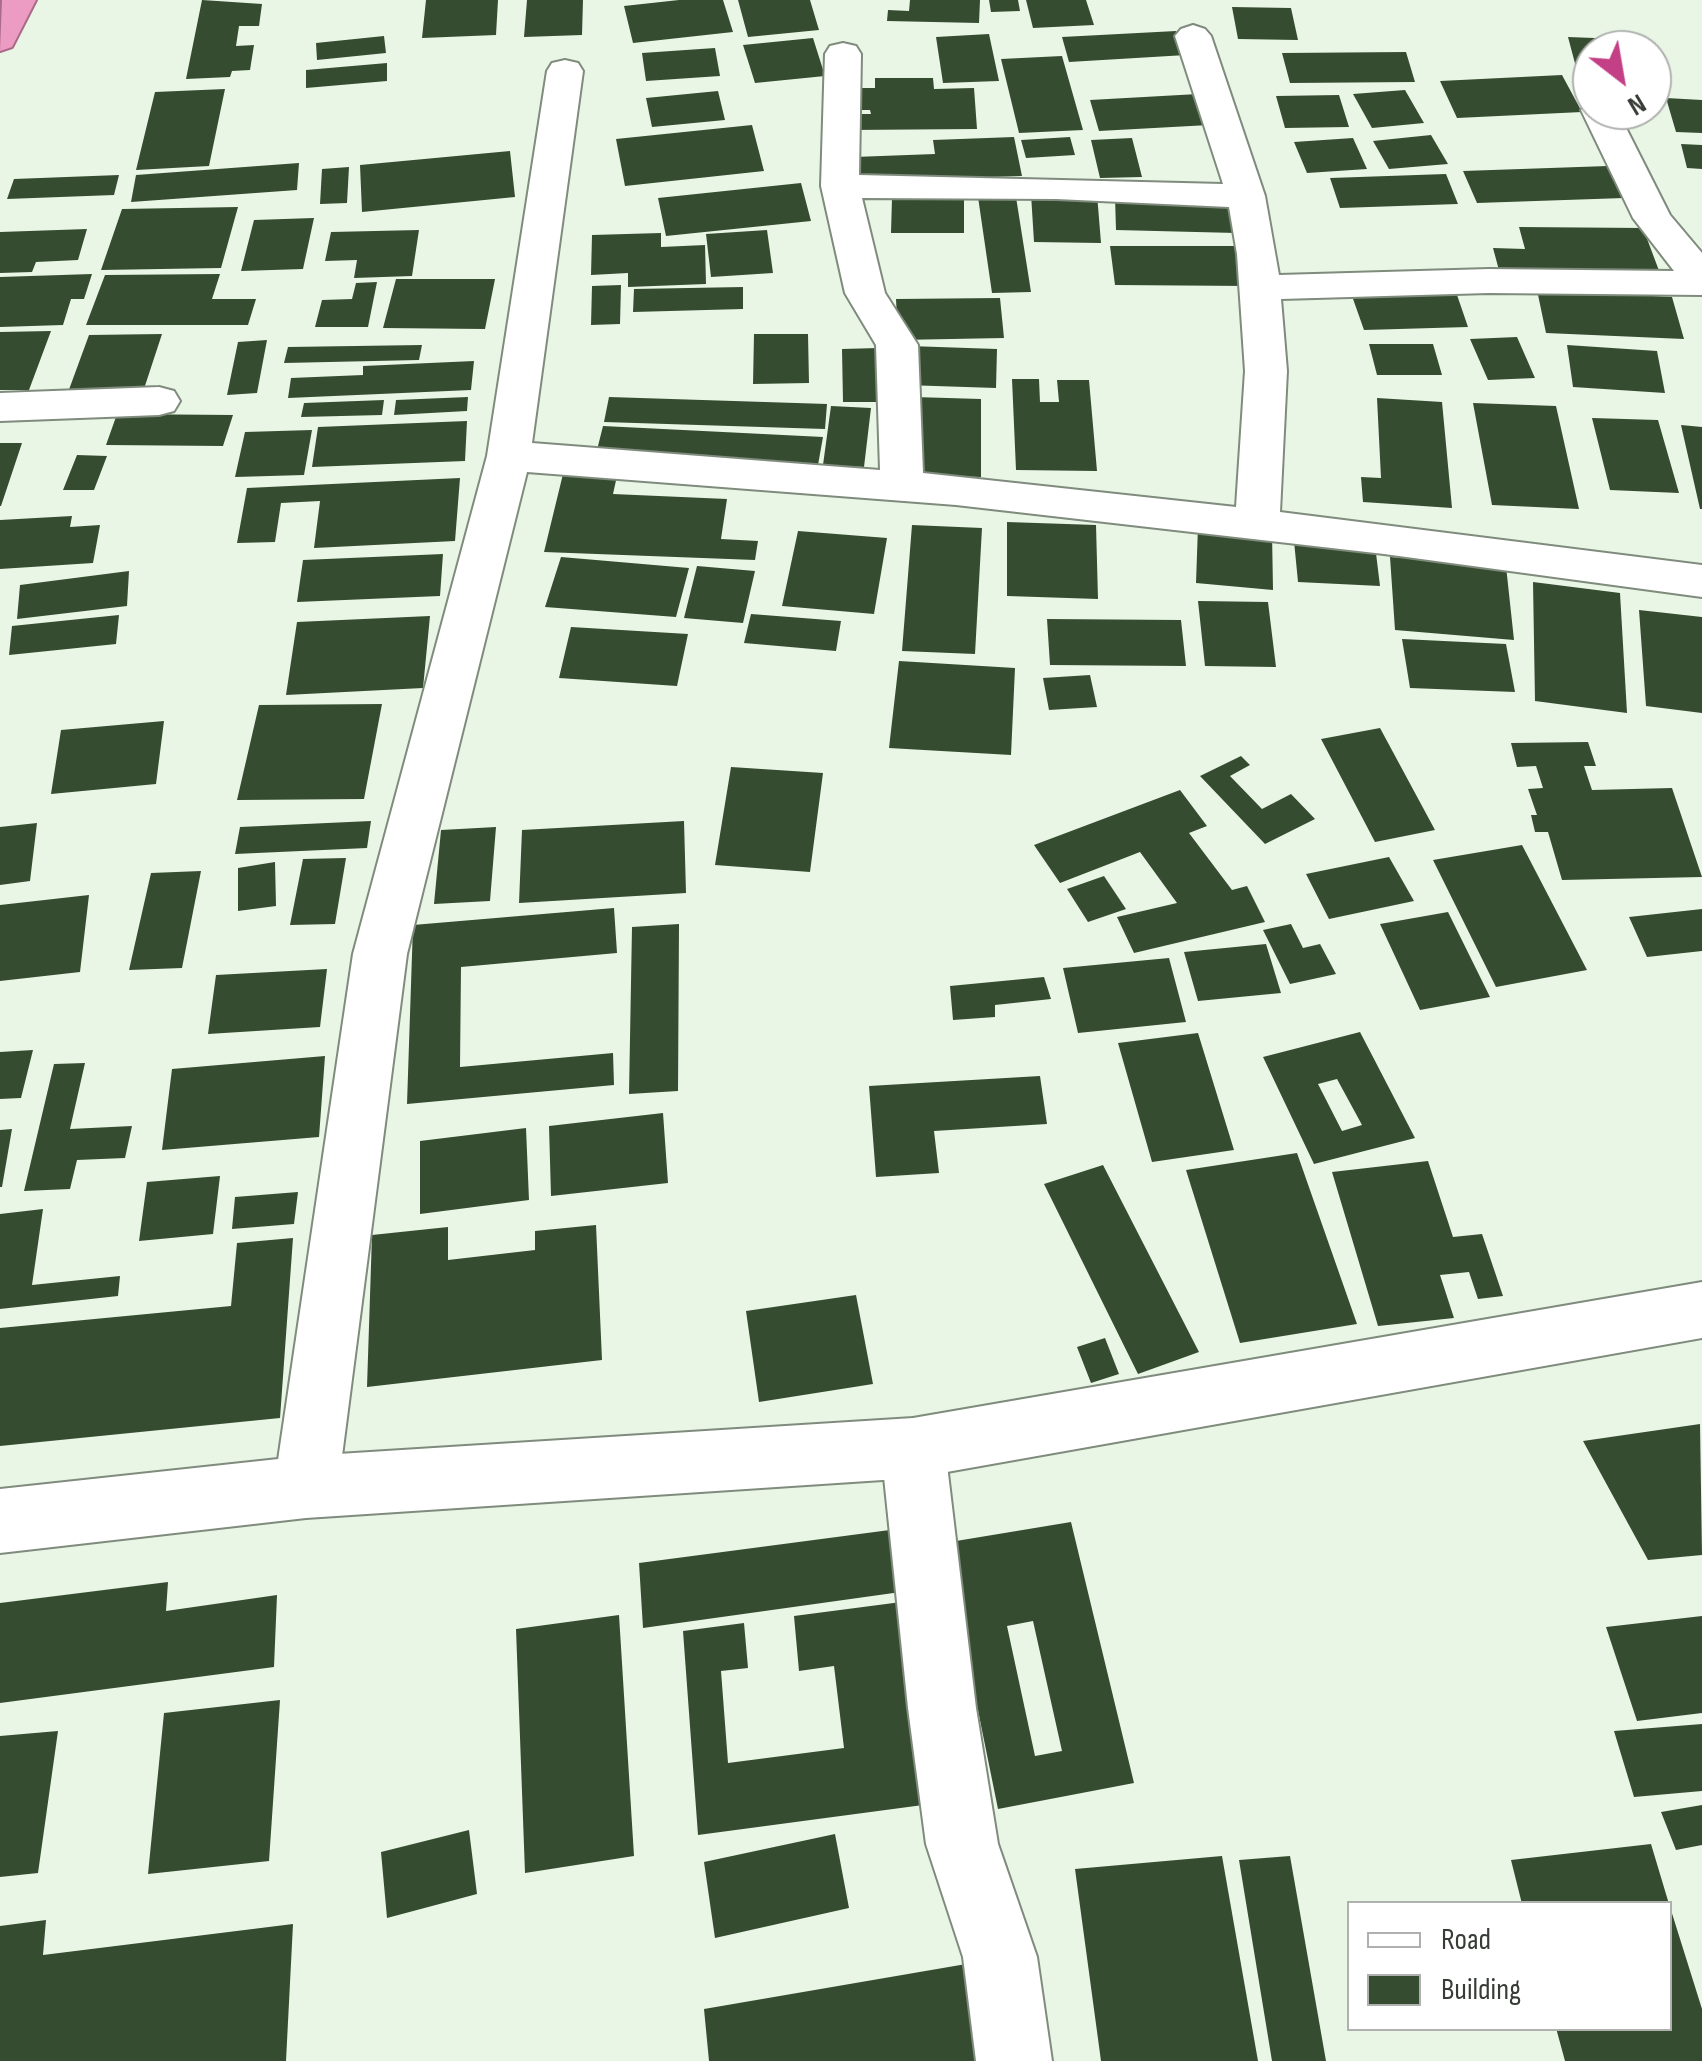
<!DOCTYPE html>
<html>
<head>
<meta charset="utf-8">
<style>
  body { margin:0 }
  #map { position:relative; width:1702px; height:2061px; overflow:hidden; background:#e9f6e6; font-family:"Sofia Sans Condensed",sans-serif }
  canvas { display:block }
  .legend { position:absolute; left:1347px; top:1901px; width:325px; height:130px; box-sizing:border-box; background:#fff; border:2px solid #afb1af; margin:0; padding:12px 18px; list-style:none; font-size:30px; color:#373c36 }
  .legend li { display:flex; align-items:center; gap:20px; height:50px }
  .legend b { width:50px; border:2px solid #afb1af }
  .north { position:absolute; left:1572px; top:30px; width:100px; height:100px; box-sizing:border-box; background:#fff; border:2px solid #afb1af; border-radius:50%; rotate:149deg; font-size:28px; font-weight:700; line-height:40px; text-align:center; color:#373c36 }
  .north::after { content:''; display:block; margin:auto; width:35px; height:45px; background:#c44086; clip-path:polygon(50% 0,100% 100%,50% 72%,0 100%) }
</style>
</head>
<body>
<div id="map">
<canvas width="1702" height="2061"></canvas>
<ul class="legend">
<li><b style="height:12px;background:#fff"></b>Road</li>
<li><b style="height:28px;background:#364c30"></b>Building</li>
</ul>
<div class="north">N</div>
</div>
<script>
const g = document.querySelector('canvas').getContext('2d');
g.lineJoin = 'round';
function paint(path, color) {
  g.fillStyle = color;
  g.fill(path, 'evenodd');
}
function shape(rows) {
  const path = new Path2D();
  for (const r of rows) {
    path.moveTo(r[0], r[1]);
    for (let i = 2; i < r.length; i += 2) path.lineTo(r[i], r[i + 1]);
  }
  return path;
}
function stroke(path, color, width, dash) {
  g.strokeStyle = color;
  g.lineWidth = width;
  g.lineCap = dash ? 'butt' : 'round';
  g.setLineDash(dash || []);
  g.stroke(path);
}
paint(shape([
  [202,0,262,4,259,26,239,26,236,46,254,45,250,70,232,71,230,77,186,79],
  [426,0,498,0,496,35,422,38],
  [527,0,583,0,582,35,524,37],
  [679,0,723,0,733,32,633,43,624,6],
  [738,0,810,0,819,30,748,37],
  [910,0,980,0,979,23,887,21,888,10,909,11],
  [989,0,1018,0,1020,11,991,12],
  [1026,0,1086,0,1094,25,1033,28],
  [1232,7,1291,8,1298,40,1238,39],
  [1176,31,1186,55,1069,62,1062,37],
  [989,34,999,81,943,83,936,37],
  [384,36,386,53,317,60,316,43],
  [1568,37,1620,39,1624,50,1592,50,1592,71,1577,71],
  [813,38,825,76,755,83,743,45],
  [715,48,720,76,646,81,642,53],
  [1406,52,1415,82,1290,83,1282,53],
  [1062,56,1083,130,1019,133,1001,59],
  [387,63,387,81,306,88,306,70],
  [1562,75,1582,112,1457,118,1440,81],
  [875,78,933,78,934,89,974,88,977,129,849,130,849,114,871,114,870,110,858,110,857,88,875,88],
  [225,89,209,166,136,170,155,92],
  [1405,90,1424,123,1372,128,1353,94],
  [718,91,725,120,652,127,646,98],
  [1198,94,1209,125,1099,131,1090,100],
  [1339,95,1349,127,1285,128,1276,96],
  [1666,98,1702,100,1702,133,1676,132],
  [752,125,764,171,625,186,616,139],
  [1431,135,1448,164,1389,169,1373,141],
  [1014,137,1022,176,857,181,854,157,935,154,933,140],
  [1070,137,1075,155,1026,158,1021,140],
  [1132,138,1142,177,1100,178,1091,140],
  [1353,138,1367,169,1307,173,1294,142],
  [1681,144,1702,145,1702,169,1687,168],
  [510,151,515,197,362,212,360,165],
  [299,163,297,190,131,202,136,175],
  [1608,166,1624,198,1477,203,1463,171],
  [349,167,347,203,320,204,322,169],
  [1446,174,1458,204,1340,208,1330,178],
  [119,175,114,195,7,199,14,179],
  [801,183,811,221,666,236,658,198],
  [1031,194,1097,194,1101,243,1034,242],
  [978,197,1016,197,1031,292,992,293],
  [1115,197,1233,200,1236,233,1116,230],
  [892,198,964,198,964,233,891,233],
  [238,207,221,268,101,270,122,209],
  [314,218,303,269,241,271,254,220],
  [1519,227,1643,228,1661,276,1500,274,1493,248,1525,249],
  [87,229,78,260,36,262,32,272,0,273,0,232],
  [419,230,412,276,354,278,357,260,325,261,331,232],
  [767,230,773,273,711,277,706,234],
  [661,233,661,247,705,245,706,284,628,287,628,273,591,275,592,235],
  [1110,246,1242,246,1249,286,1115,285],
  [92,274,84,299,71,299,63,325,0,327,0,277],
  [220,274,212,299,256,299,248,325,86,325,105,275],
  [396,279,495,279,485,329,383,328],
  [377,282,368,327,315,327,322,300,352,299,356,283],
  [621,285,620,324,591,325,592,286],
  [743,287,743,309,633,312,634,289],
  [1537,290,1672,297,1684,339,1546,333],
  [1456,292,1468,327,1364,330,1352,296],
  [1000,298,1004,338,898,340,896,299],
  [51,331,29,390,0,390,0,332],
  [162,334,142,395,67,395,89,335],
  [754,334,808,334,809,383,753,384],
  [1517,337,1535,378,1488,380,1470,339],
  [267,340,257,393,227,395,238,342],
  [1369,344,1433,344,1442,375,1377,375],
  [422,345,419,360,284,363,288,347],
  [1567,345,1657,351,1665,393,1573,387],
  [909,346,997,349,996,388,905,385],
  [878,348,880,402,843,402,842,349],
  [474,361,471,390,288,398,291,378,363,375,363,366],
  [1012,379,1039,379,1040,402,1059,402,1057,380,1089,380,1097,471,1016,470],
  [468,397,467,411,394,415,396,400],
  [609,397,827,404,825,429,604,422],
  [914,397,981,399,981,477,911,475],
  [1377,398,1442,402,1452,508,1363,502,1361,477,1381,478],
  [384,400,382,415,301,417,304,403],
  [1473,403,1556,406,1579,509,1492,505],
  [831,406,871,408,864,467,823,465],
  [117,414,233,415,223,446,106,445],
  [1592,418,1658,420,1679,493,1610,490],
  [467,421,465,461,312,467,318,427],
  [1681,425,1702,427,1702,509,1700,509],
  [603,426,823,437,818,465,596,454],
  [312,430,304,475,235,477,245,432],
  [0,443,22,443,1,506,0,506],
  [77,455,107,456,94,490,63,490],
  [563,474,617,476,613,494,727,499,721,539,758,541,755,560,544,552],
  [460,478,455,541,314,548,320,501,281,503,275,542,237,543,247,488],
  [72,516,70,527,100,525,93,563,0,569,0,520],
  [1007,522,1096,525,1098,599,1007,596],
  [912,525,982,528,975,654,902,651],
  [1198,526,1272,532,1273,590,1196,583],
  [798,531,887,538,874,614,782,606],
  [1294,541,1375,545,1380,586,1298,582],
  [443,554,440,596,297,602,303,560],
  [561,557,689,568,676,617,545,607],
  [1390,557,1506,566,1514,640,1395,630],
  [697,566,755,571,743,623,684,618],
  [129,571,127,606,17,619,20,585],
  [1533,582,1620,593,1627,713,1535,701],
  [1198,601,1268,602,1276,667,1205,666],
  [1639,610,1702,617,1702,713,1646,706],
  [751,614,841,621,836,651,744,643],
  [119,615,116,644,9,655,12,626],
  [430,616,423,688,286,695,297,622],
  [1047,619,1181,620,1186,666,1050,665],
  [571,627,688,634,677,686,559,678],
  [1402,639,1506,644,1515,692,1410,688],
  [899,661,1015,668,1011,755,889,748],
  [1090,675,1097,707,1049,710,1043,678],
  [382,704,364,799,237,800,259,705],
  [164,721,156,784,51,794,61,730],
  [1380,728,1435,830,1375,842,1321,739],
  [1588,742,1596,766,1584,766,1592,790,1672,788,1702,877,1562,880,1548,832,1535,832,1531,815,1537,815,1528,789,1543,788,1536,766,1517,767,1511,743],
  [1241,756,1250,765,1230,776,1262,809,1291,794,1315,819,1265,844,1200,776],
  [731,767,823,773,810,872,715,865],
  [1180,790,1207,826,1189,833,1232,890,1247,886,1265,922,1134,953,1117,917,1177,903,1140,852,1060,883,1034,845],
  [371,821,367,848,235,854,240,827],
  [684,821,686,893,519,903,522,830],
  [37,823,30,881,0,885,0,827],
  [496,827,490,901,434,904,441,830],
  [1522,845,1587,970,1496,987,1433,860],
  [1389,857,1414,901,1329,919,1306,874],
  [346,858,335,924,290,925,303,859],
  [275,862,276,906,238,911,238,868],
  [201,871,182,968,129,970,151,873],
  [1104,876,1126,909,1088,922,1067,889],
  [89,895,80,972,0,981,0,905],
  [614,908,617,953,461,967,460,1067,613,1053,614,1085,407,1104,413,925],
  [1702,909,1702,951,1647,957,1629,917],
  [1448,912,1490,997,1420,1010,1380,924],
  [679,924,678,1091,629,1094,632,927],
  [1291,924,1303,948,1320,944,1336,974,1290,984,1263,930],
  [1266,944,1281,993,1198,1001,1184,952],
  [1169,958,1186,1022,1078,1033,1063,968],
  [327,969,320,1027,208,1034,216,975],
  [1044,977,1051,999,995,1005,995,1017,953,1020,950,986],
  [1360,1032,1415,1138,1314,1164,1263,1057],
  [1337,1079,1362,1125,1342,1131,1318,1084],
  [1198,1033,1234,1150,1152,1162,1118,1043],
  [33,1050,21,1098,0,1099,0,1052],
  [325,1056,319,1137,162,1150,172,1069],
  [85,1063,70,1129,132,1126,125,1158,77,1160,70,1189,24,1191,54,1064],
  [1040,1076,1047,1124,934,1131,939,1173,876,1177,869,1086],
  [663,1113,668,1183,551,1196,549,1126],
  [526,1128,529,1200,420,1214,420,1141],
  [12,1129,2,1187,0,1187,0,1130],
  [1297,1153,1357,1324,1240,1343,1186,1170],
  [1428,1161,1453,1237,1482,1234,1503,1296,1478,1299,1469,1272,1440,1275,1454,1318,1378,1326,1332,1172],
  [1103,1165,1199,1352,1138,1374,1044,1184],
  [220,1176,213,1234,139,1241,147,1182],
  [298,1192,294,1224,232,1229,235,1197],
  [43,1209,32,1285,120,1276,118,1296,0,1309,0,1214],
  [596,1225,602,1360,367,1387,372,1235,448,1227,448,1260,535,1250,535,1231],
  [293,1238,280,1418,0,1446,0,1328,231,1306,237,1243],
  [856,1295,873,1384,759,1402,746,1311],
  [1105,1338,1119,1374,1091,1383,1077,1347],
  [1700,1424,1702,1555,1648,1560,1583,1441],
  [1071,1522,1134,1783,998,1809,944,1543],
  [1033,1621,1062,1751,1035,1756,1007,1626],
  [905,1528,915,1590,643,1628,639,1563],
  [168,1582,166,1611,277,1595,274,1667,0,1703,0,1603],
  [909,1601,938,1803,698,1835,683,1631,744,1623,748,1668,721,1671,728,1763,844,1748,834,1666,799,1671,794,1616],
  [619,1615,634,1856,525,1873,516,1629],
  [1702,1616,1702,1713,1637,1721,1606,1627],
  [280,1700,269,1861,148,1874,164,1713],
  [1702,1724,1702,1791,1634,1797,1614,1731],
  [58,1731,38,1873,0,1877,0,1736],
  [1702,1805,1702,1845,1676,1850,1661,1812],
  [469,1830,477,1894,387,1918,381,1852],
  [835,1834,849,1908,715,1938,704,1862],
  [1651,1844,1669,1904,1522,1904,1511,1860],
  [1222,1856,1258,2061,1101,2061,1075,1869],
  [1290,1856,1326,2061,1272,2061,1239,1860],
  [1670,1907,1702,2009,1702,2061,1565,2061,1556,2028,1670,2028],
  [46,1920,43,1955,293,1924,286,2061,0,2061,0,1926],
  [972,1963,988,2061,709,2061,704,2009]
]), '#364c30');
const minor = shape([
  [1193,25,1205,29,1211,36,1265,196,1279,275,1489,269,1674,271,1633,218,1581,110,1592,101,1592,110,1617,110,1670,215,1702,253,1702,295,1489,293,1281,299,1287,371,1280,512,1702,565,1702,597,1384,554,956,505,527,472,407,954,338,1487,329,1509,306,1518,283,1509,274,1487,353,954,487,456,547,71,552,63,565,60,578,63,583,71,532,443,880,470,876,345,845,293,821,186,825,54,830,46,843,43,856,46,861,54,859,175,1223,184,1175,36,1181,29,1193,25],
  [862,198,1056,199,1229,207,1237,254,1245,371,1236,507,923,473,918,345,885,293,862,198],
  [159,387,174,391,180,401,174,411,159,415,0,421,0,393,159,387],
  [913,1418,935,1427,945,1448,976,1708,998,1844,1037,1957,1052,2061,976,2061,963,1957,926,1844,908,1708,881,1448,891,1427,913,1418]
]);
const tertiary = shape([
  [1702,1282,1702,1338,913,1478,306,1518,0,1553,0,1489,306,1456,913,1418,1702,1282]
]);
const trunk = shape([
  [2,0,36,0,12,47,0,51,2,0]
]);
stroke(minor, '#7f8b7c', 4);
stroke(tertiary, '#7f8b7c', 4);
stroke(trunk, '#a96b87', 4);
paint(minor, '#fff');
paint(tertiary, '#fff');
paint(trunk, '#ec9cc2');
</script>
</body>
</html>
